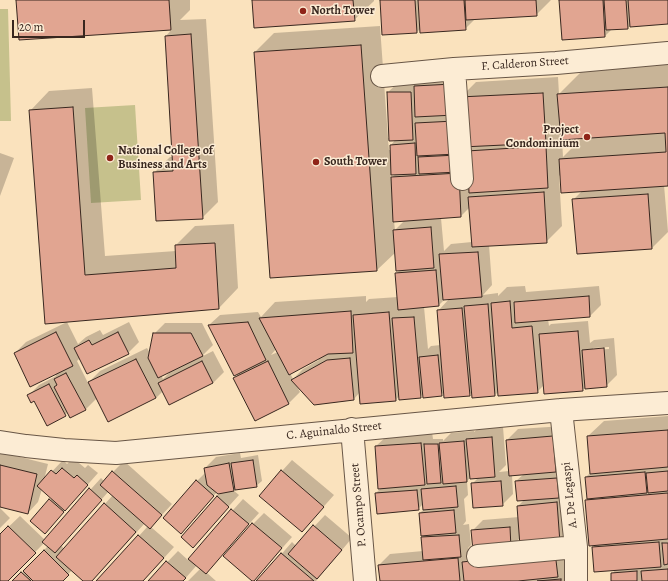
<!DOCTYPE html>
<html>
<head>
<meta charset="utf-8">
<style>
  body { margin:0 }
  #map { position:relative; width:668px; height:581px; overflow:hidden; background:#fae2bd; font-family:Alegreya,serif }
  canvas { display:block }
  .scale { position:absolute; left:12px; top:20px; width:73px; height:18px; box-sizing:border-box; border:2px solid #38271f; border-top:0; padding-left:5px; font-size:12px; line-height:14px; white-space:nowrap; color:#38271f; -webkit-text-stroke:3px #fcecd4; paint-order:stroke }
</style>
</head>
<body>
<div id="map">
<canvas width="668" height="581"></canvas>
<div class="scale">20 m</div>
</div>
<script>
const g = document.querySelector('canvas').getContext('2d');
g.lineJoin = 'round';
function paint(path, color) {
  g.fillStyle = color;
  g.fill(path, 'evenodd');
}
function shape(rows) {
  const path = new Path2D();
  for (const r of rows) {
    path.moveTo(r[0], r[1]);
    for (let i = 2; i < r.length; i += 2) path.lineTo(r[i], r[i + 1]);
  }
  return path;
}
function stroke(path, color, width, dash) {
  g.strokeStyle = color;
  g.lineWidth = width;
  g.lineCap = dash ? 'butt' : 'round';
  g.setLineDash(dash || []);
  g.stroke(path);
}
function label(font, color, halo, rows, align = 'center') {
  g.font = font + ' Alegreya,serif';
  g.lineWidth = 3;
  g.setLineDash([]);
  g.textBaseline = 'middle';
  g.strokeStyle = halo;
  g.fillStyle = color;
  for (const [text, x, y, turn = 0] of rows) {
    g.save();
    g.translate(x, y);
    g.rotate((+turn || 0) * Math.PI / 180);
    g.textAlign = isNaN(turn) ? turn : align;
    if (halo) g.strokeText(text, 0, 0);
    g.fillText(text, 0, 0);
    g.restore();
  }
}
paint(shape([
  [0,9,8,9,11,121,0,121],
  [135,105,141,200,91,203,85,108]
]), '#c6c18c');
paint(shape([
  [17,0,190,0,190,10,180,20,206,19,218,202,202,218,154,173,170,157,173,157,166,36,172,29,19,39],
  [253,0,374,0,374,1,354,20],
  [381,0,551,0,536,15,475,19,465,29,421,28,417,32],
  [560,0,668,0,668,23,630,26,628,28,612,29,605,36],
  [380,26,388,138,390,138,388,92,399,82,464,74,465,93,476,82,558,77,559,94,583,70,668,64,668,185,664,185,668,232,652,248,573,200,582,191,561,174,559,176,562,226,546,242,489,245,492,285,483,295,498,293,498,296,507,287,525,286,526,292,599,286,601,305,590,316,548,319,549,326,551,324,588,321,590,343,594,340,614,338,617,375,606,386,585,388,582,390,544,385,537,392,499,391,495,395,473,397,472,392,469,395,444,392,441,395,423,394,420,397,399,396,396,400,361,403,360,392,354,399,295,383,300,392,289,403,255,419,235,378,240,372,209,325,220,315,258,312,261,317,275,302,366,296,366,302,369,299,398,297,396,274,400,270,396,252,377,270,255,52,274,33],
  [561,127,561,131,557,131],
  [582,138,563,157,562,139],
  [396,139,391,145,391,150,389,150,388,140],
  [464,146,473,146,468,151],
  [391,174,396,174,391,178],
  [470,207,472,242,451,244,444,251,441,218,461,216],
  [405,220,395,230,394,221],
  [445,299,449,299,438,311,441,345,431,346,428,349,424,307,439,305],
  [609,347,609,349,593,350,593,348],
  [276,349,278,352,271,355],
  [318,359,319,360,303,369,293,379,290,373],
  [92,88,105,256,176,251,176,245,195,226,234,224,238,288,219,308,46,323,30,111,49,91],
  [0,153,14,158,0,196],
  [67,322,78,344,86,337,100,330,103,335,129,322,139,342,128,353,87,373,80,358,77,361,88,383,100,371,147,348,150,353,154,334,165,323,202,323,213,345,201,357,213,351,224,372,213,383,163,391,156,398,97,398,85,410,68,412,65,415,28,396,39,385,56,376,55,374,15,353,26,342],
  [171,371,163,379,161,375],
  [668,416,668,581,612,581,612,574,616,569,593,548,596,544,586,501,590,497,586,477,591,472,588,436,604,421],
  [564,426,578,581,381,581,379,565,390,554,423,551,422,538,425,534,420,513,424,509,423,504,418,509,376,493,382,487,376,446,387,436,432,432,433,439,443,439,443,441,451,433,474,431,474,432,478,429,503,427,506,465,499,472,509,471,507,440,518,429],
  [524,474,516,481,524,500,518,506,519,517,483,520,472,531,474,551,469,556,468,548,471,545,469,524,463,525,466,521,464,499,468,495,467,481,470,478,479,477,472,484,502,505,513,494,512,475],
  [520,538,521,546,510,548],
  [0,452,48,464,44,480,63,460,67,464,73,458,85,468,88,465,98,473,50,527,31,520,52,498,42,489,38,502,28,513,0,506],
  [240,453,241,458,258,455,262,481,256,486,233,490,239,495,193,546,217,496,221,492,217,492,191,522,197,481,206,472,205,468,216,457],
  [292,460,334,495,302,531,282,471],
  [124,461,172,504,151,527,174,547,143,581,98,581,148,526,145,523,92,581,84,581,72,570,62,581,14,581,48,546,44,543,7,581,0,581,0,535,20,516,45,540,101,478,104,481],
  [109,491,113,495,64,549,61,545],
  [243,499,259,513,206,572,216,581,188,581,200,569,197,565,183,581,149,581,178,551,188,560],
  [0,508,10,518,0,528],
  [264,513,292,537,253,581,253,524],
  [325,515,352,538,316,581,258,581,292,542,296,546]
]), '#0003');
const building = shape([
  [16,0,169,0,171,30,19,40,16,0],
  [252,0,353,0,355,21,254,28,252,0],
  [380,0,415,0,417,33,382,35,380,0],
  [418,0,464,0,466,30,420,33,418,0],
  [465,0,536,0,537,16,466,20,465,0],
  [559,0,603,0,605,37,562,40,559,0],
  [604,0,626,0,628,29,606,30,604,0],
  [628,0,668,0,668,24,630,27,628,0],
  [191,34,203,219,156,221,153,172,173,171,165,36,191,34],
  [361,45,377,271,270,278,254,52,361,45],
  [453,84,455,115,415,117,414,86,453,84],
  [668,87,668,186,561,193,559,159,666,152,665,133,561,140,557,94,668,87],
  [387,92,411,92,413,140,389,141,387,92],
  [543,93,546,143,462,147,459,97,543,93],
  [73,107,85,275,176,268,175,245,215,243,219,309,45,324,29,110,73,107],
  [455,121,457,154,417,156,415,123,455,121],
  [415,143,416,174,391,175,390,145,415,143],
  [546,146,548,188,469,193,467,151,546,146],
  [457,155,458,172,419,174,418,157,457,155],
  [459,173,461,217,393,222,391,177,459,173],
  [544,192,547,243,472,247,468,197,544,192],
  [648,194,652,249,577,254,572,199,648,194],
  [431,227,434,268,396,271,393,230,431,227],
  [478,252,482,297,443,300,439,254,478,252],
  [436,270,439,306,398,310,395,273,436,270],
  [589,296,590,317,515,323,514,302,589,296],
  [510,301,512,328,532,326,538,393,498,396,491,303,510,301],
  [488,304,495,396,472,398,464,306,488,304],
  [462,308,470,396,444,398,437,310,462,308],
  [351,311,353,353,328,354,289,375,259,318,351,311],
  [389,312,396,401,360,404,353,315,389,312],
  [414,317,421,398,399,400,392,318,414,317],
  [248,322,266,360,234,376,208,325,248,322],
  [578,331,583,391,544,394,539,334,578,331],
  [56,332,73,366,30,387,14,353,56,332],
  [118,332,129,354,87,374,74,348,89,340,92,345,118,332],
  [153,333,191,333,203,356,158,378,148,358,153,333],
  [604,348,607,387,585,389,582,350,604,348],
  [438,355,442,396,423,398,419,357,438,355],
  [350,358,354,400,314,405,291,380,327,360,350,358],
  [136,359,156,398,108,422,88,382,136,359],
  [202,361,213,383,169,405,158,383,202,361],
  [268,361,289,404,255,421,233,378,268,361],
  [66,373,86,410,70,418,54,387,57,385,54,379,66,373],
  [49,384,66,416,47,426,34,401,31,403,27,395,49,384],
  [668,430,668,467,590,474,587,436,668,430],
  [553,436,556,472,509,476,506,440,553,436],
  [492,437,495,477,470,479,466,439,492,437],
  [464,441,467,482,443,484,439,443,464,441],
  [421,443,425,485,378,489,375,446,421,443],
  [424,444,438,444,441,483,427,484,424,444],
  [253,460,257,487,235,490,231,463,253,460],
  [229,463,234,491,218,494,207,485,204,468,229,463],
  [0,465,37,474,28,514,0,507,0,465],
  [62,468,74,478,77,475,88,485,65,511,37,486,51,470,56,474,62,468],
  [281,470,324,507,302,532,259,496,281,470],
  [112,471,162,515,150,529,100,485,112,471],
  [668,471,668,491,648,493,646,473,668,471],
  [645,472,647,493,587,499,585,477,645,472],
  [557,478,559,498,517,501,515,481,557,478],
  [196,480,214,496,181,534,163,518,196,480],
  [501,481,503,506,473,508,471,483,501,481],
  [456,486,458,507,423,510,421,489,456,486],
  [89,488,102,500,55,553,42,542,89,488],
  [417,490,419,510,377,514,375,493,417,490],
  [668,493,668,539,589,546,585,500,668,493],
  [217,496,229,507,193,548,181,537,217,496],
  [49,499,64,512,45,534,30,521,49,499],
  [557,502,560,543,520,546,517,506,557,502],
  [104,503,136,532,92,581,83,581,56,557,104,503],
  [231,509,249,524,206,574,188,559,231,509],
  [454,510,456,533,421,536,419,513,454,510],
  [252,523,282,548,254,581,252,581,223,556,252,523],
  [313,525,342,550,317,579,288,554,313,525],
  [8,526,36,553,8,581,0,581,0,534,8,526],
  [510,527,511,548,473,551,471,530,510,527],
  [138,535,164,558,143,581,96,581,138,535],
  [459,535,461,557,423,560,421,537,459,535],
  [659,542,661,567,594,572,592,547,659,542],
  [662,543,668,543,668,564,664,565,662,543],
  [44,550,69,575,63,581,33,581,23,571,44,550],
  [555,552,558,577,518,581,464,581,462,562,555,552],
  [281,553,314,581,256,581,281,553],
  [458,558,460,581,380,581,378,565,458,558],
  [166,561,186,578,183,581,148,581,166,561],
  [668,569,668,581,642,581,641,571,668,569],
  [637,571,637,581,611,581,611,573,637,571],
  [21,572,31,581,12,581,21,572],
  [561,579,561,581,537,581,561,579]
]);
paint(building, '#e1a591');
stroke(building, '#38271f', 1);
const minor = shape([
  [454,69,462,179],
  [382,76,454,69,556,63,668,53],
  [561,410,576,547,576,581],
  [352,429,365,581],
  [0,442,26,446,64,450,116,453,561,410,668,403],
  [478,556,576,547]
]);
stroke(minor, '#685646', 24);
stroke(minor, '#fcecd4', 22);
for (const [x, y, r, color] of [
  [303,11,4,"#8f2418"],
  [587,137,4,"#8f2418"],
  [110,158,4,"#8f2418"],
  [316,162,4,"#8f2418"]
]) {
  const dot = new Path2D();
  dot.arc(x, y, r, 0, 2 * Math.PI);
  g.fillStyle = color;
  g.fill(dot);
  stroke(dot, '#fcecd4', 1.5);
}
label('bold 12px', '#38271f', '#fcecd4', [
  ["North Tower",311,11],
  ["Project",579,130,"right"],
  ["Condominium",579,144,"right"],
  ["National College of",118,151],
  ["Business and Arts",118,165],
  ["South Tower",324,162]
], 'left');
label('12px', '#38271f', '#fcecd4', [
  ["F. Calderon Street",525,64,-4],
  ["C. Aguinaldo Street",334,431,-6],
  ["A. De Legaspi",570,495,-96],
  ["P. Ocampo Street",359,505,-95]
]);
</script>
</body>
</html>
